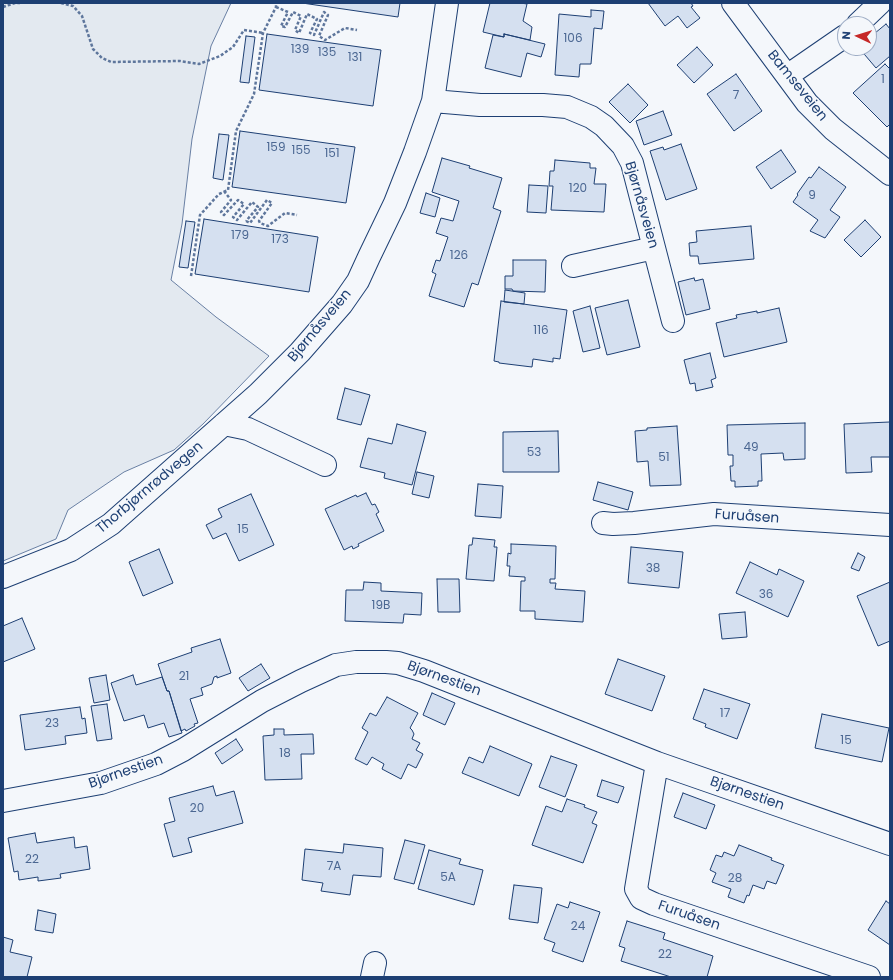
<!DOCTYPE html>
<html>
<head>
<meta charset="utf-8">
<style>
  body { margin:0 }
  #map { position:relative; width:893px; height:980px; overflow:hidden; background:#f4f7fb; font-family:Poppins,sans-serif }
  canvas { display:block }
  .frame { position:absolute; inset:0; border:4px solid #1d3f73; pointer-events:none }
  .north { position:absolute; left:837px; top:16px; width:40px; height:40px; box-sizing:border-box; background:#f4f7fb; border:1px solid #9eadc5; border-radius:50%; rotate:274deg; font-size:11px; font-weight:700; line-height:16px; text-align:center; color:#1d3f73 }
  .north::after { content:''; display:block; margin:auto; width:14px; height:18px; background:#c62828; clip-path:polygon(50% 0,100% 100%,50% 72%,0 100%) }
</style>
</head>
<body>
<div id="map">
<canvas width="893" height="980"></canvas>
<div class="frame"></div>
<div class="north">N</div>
</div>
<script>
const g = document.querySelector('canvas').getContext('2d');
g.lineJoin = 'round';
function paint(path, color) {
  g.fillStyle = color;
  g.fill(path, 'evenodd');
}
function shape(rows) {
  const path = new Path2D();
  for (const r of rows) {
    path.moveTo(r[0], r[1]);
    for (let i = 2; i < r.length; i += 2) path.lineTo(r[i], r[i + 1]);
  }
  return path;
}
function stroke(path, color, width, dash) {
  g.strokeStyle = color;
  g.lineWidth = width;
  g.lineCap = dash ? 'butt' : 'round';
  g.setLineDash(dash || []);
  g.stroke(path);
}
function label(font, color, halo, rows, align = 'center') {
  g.font = font + ' Poppins,sans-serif';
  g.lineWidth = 3;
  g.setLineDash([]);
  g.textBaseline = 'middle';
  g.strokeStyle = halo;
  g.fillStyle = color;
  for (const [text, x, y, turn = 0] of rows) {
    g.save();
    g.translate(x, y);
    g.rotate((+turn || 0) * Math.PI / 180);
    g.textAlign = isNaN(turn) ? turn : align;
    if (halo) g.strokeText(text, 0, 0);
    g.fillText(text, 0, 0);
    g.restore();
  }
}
const green = shape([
  [3,3,231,3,211,46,192,139,182,224,171,280,216,317,269,356,203,424,174,450,124,472,68,510,56,539,3,561,3,3]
]);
paint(green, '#e3e9f0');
stroke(green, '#687fa3', 1);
const building = shape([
  [302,3,400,3,398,17,302,3],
  [490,3,521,3,527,4,523,21,532,27,530,40,504,34,504,37,483,32,490,3],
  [648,3,691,3,693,6,691,7,700,18,687,28,678,16,665,26,648,3],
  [591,10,604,11,602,29,594,28,591,64,580,64,579,77,555,75,559,14,591,17,591,10],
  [886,24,890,29,890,56,876,68,859,48,869,48,869,38,886,24],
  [267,34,381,50,373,106,259,90,267,34],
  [504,34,545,44,541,57,527,53,521,77,485,68,493,35,504,37,504,34],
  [246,36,255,37,249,83,240,82,246,36],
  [697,47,713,65,694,83,677,65,697,47],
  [885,64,890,69,890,124,887,127,853,93,885,64],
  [736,74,762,111,734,131,707,94,736,74],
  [628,84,648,105,630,123,609,102,628,84],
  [663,111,672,135,644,145,636,121,663,111],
  [240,131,355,147,346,203,232,187,240,131],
  [219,134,229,135,223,180,213,178,219,134],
  [681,144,697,189,666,200,650,151,663,147,664,150,681,144],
  [781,150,796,172,771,189,756,167,781,150],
  [442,158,470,166,469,168,502,178,493,208,501,211,478,285,472,283,464,307,429,296,436,274,432,272,436,260,440,261,448,237,436,233,441,218,453,221,459,201,432,192,442,158],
  [555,160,590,163,590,168,596,168,594,184,606,184,604,212,551,210,553,186,549,186,550,171,554,171,555,160],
  [819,167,846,187,830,210,840,217,825,238,810,231,818,220,793,202,798,195,797,194,809,177,811,178,819,167],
  [529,185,548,186,546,213,527,212,529,185],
  [426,193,440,198,435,217,420,213,426,193],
  [204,219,318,237,309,292,195,274,204,219],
  [865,220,881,237,861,257,844,240,865,220],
  [186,221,195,222,188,268,179,267,186,221],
  [751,226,754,259,699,264,698,256,690,256,689,243,697,242,696,231,751,226],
  [513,260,546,260,545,292,513,291,512,289,505,289,505,276,513,276,513,260],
  [694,278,695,281,703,279,710,309,686,315,678,282,694,278],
  [505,290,525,293,524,304,504,302,505,290],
  [628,300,640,347,607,355,595,308,628,300],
  [501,301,567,310,560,359,553,358,553,362,533,359,532,367,499,363,499,362,494,361,501,301],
  [590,306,600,348,583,352,573,311,590,306],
  [779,308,787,342,724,357,716,323,737,318,736,315,757,311,757,313,779,308],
  [710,353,716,378,711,380,713,387,696,391,695,383,690,384,684,360,710,353],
  [345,388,370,395,361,425,337,419,345,388],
  [890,422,890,457,871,457,872,472,846,473,844,424,890,422],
  [805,423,805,459,784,460,783,453,761,454,762,481,758,481,758,486,735,487,735,481,731,481,730,466,733,466,733,455,728,455,727,425,805,423],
  [397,424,426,432,412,485,384,478,385,473,360,467,368,438,392,444,397,424],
  [677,426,681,485,650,486,648,461,637,462,635,431,647,430,647,428,677,426],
  [558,431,559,472,503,472,503,432,558,431],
  [417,472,434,476,429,498,412,494,417,472],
  [598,482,633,492,628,510,593,500,598,482],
  [478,484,503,486,501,518,475,516,478,484],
  [366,493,372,505,375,504,379,512,376,514,384,531,358,544,359,546,353,549,352,546,344,550,325,509,356,495,357,497,366,493],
  [251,494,274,545,239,561,226,533,213,539,206,525,222,517,218,509,251,494],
  [473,538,495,540,494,547,497,547,494,581,466,579,469,545,472,545,473,538],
  [511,544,556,546,555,579,550,579,550,583,556,583,555,589,585,591,583,622,535,619,535,611,520,611,521,581,525,581,525,577,509,576,510,566,507,566,508,553,511,554,511,544],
  [631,547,683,552,679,588,628,583,631,547],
  [159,549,173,583,143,596,129,562,159,549],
  [858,553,865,557,859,571,851,568,858,553],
  [750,562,777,575,779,569,804,581,788,617,736,593,750,562],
  [437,579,459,579,460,612,438,612,437,579],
  [364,582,381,583,381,591,422,593,421,615,404,614,403,623,345,621,346,590,363,590,364,582],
  [890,582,890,641,878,646,857,596,890,582],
  [745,612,747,637,722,639,719,614,745,612],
  [22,618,35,649,3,662,3,626,22,618],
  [220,639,231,673,217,678,217,676,214,677,212,684,201,688,203,695,190,699,198,723,194,724,195,726,186,731,185,729,181,731,169,691,167,691,158,664,192,652,191,648,220,639],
  [618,659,665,676,652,711,605,694,618,659],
  [261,664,270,678,248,691,239,678,261,664],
  [106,675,110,700,94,703,89,678,106,675],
  [133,675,136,685,162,677,167,691,169,691,182,733,169,737,164,723,148,728,144,715,124,721,111,683,133,675],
  [704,689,750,704,737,739,705,727,706,724,693,719,704,689],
  [432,693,455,703,445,725,423,715,432,693],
  [387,697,418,713,410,728,412,730,414,734,412,739,420,743,416,750,423,754,416,768,408,764,401,779,382,769,384,764,372,757,367,765,355,759,368,732,362,728,370,713,376,716,387,697],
  [107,704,112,739,97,741,91,706,107,704],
  [80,707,82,719,85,718,87,733,65,736,66,744,25,750,20,715,80,707],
  [822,714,889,728,882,762,815,748,822,714],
  [274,729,284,729,284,735,313,734,314,754,301,754,302,779,265,780,263,736,274,735,274,729],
  [236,739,243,750,222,764,215,753,236,739],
  [490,746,532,764,519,796,462,773,469,757,483,763,490,746],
  [551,756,577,765,565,797,539,787,551,756],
  [602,780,624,787,618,803,597,796,602,780],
  [213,786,216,796,234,791,243,823,188,838,192,852,173,857,164,824,175,821,169,798,213,786],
  [683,793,715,805,706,829,674,817,683,793],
  [567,799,585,805,584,807,597,812,592,823,597,825,583,863,532,845,546,806,562,812,567,799],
  [35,833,37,843,74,837,75,848,87,846,90,869,60,874,61,878,38,881,38,877,19,880,18,871,14,872,8,838,35,833],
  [405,840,425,845,414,884,394,879,405,840],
  [344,844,383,848,381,877,353,875,350,895,321,891,323,883,302,880,305,849,343,853,344,844],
  [739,845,772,858,771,860,784,865,776,884,767,881,764,889,753,885,749,896,747,895,744,903,728,897,731,889,712,882,716,873,710,870,716,855,722,857,724,852,734,856,739,845],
  [429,850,461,859,459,864,483,870,474,905,418,889,429,850],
  [514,885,542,888,538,923,509,919,514,885],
  [886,901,890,904,890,945,868,930,886,901],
  [570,902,600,912,583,962,552,951,555,943,544,939,557,904,568,908,570,902],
  [38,910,56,914,53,933,35,930,38,910],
  [627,921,665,933,663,939,713,956,707,977,671,977,621,961,625,948,619,946,627,921],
  [3,937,13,940,10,952,32,957,27,977,3,977,3,937]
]);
paint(building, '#d5e0f0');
stroke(building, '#1d3f73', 1);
const minor = shape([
  [733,3,807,103,833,129,890,174],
  [858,24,880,3],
  [787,76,845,36],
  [433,101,480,105,543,105,567,107,591,117,604,126,623,146,632,163,673,321],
  [573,266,654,248],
  [224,424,248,429,325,465],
  [603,523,613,524,634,523,714,514,890,525],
  [3,577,71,550,111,524,258,394,300,352,342,304,358,281,369,257,395,203,415,152,433,101,447,3],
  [657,763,636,889,641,898,654,904,869,977],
  [3,801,101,783,156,764,183,750,262,701,301,681,336,665,356,662,386,662,398,663,424,671,657,763,890,844],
  [372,977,375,963]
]);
stroke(minor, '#1d3f73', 24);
stroke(shape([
  [61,3,73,6,82,16,93,49,102,58,111,62,180,61,199,64,220,56,233,47,244,30,263,33],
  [3,7,15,3,20,3],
  [276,7,288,12,281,26,285,27,293,12,301,16,295,30,299,33,307,14,317,19,310,33,314,35,324,12,328,15,319,36,325,40,345,28,357,30],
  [224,191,231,200,221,212,224,215,238,200,244,204,233,217,237,220,252,202,258,207,246,221],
  [246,221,250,223,267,200,272,203,259,221,260,223,268,226,285,213,297,215],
  [191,276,200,215,219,194,228,190,236,131,254,94,263,33,276,7,276,3]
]), '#5e769c', 2.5, [3, 2]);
stroke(minor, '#f4f7fb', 22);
label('12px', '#4b6792', null, [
  ["106",573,39],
  ["139",300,50],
  ["135",327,53],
  ["131",355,58],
  ["1",883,80],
  ["7",736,96],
  ["159",276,148],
  ["155",301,151],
  ["151",332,154],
  ["120",578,189],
  ["9",812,196],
  ["179",240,236],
  ["173",280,240],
  ["126",459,256],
  ["116",541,331],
  ["49",751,448],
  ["53",534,453],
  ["51",664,458],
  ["15",243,530],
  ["38",653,569],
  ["36",766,595],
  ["19B",381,606],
  ["21",184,677],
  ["17",725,714],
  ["23",52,724],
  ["15",846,741],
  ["18",285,754],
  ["20",197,809],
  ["22",32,860],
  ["7A",334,867],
  ["5A",448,878],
  ["28",735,879],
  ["24",578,927],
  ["22",665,955]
]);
label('14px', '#1d3f73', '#f4f7fb', [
  ["Bamseveien",797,86,51],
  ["Bjørnåsveien",641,205,74],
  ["Bjørnåsveien",320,326,-50],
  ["Thorbjørnrødvegen",150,488,-40],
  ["Furuåsen",747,517,4],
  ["Bjørnestien",444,679,20],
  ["Bjørnestien",126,772,-19],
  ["Bjørnestien",747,794,19],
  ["Furuåsen",689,916,19]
]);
</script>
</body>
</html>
